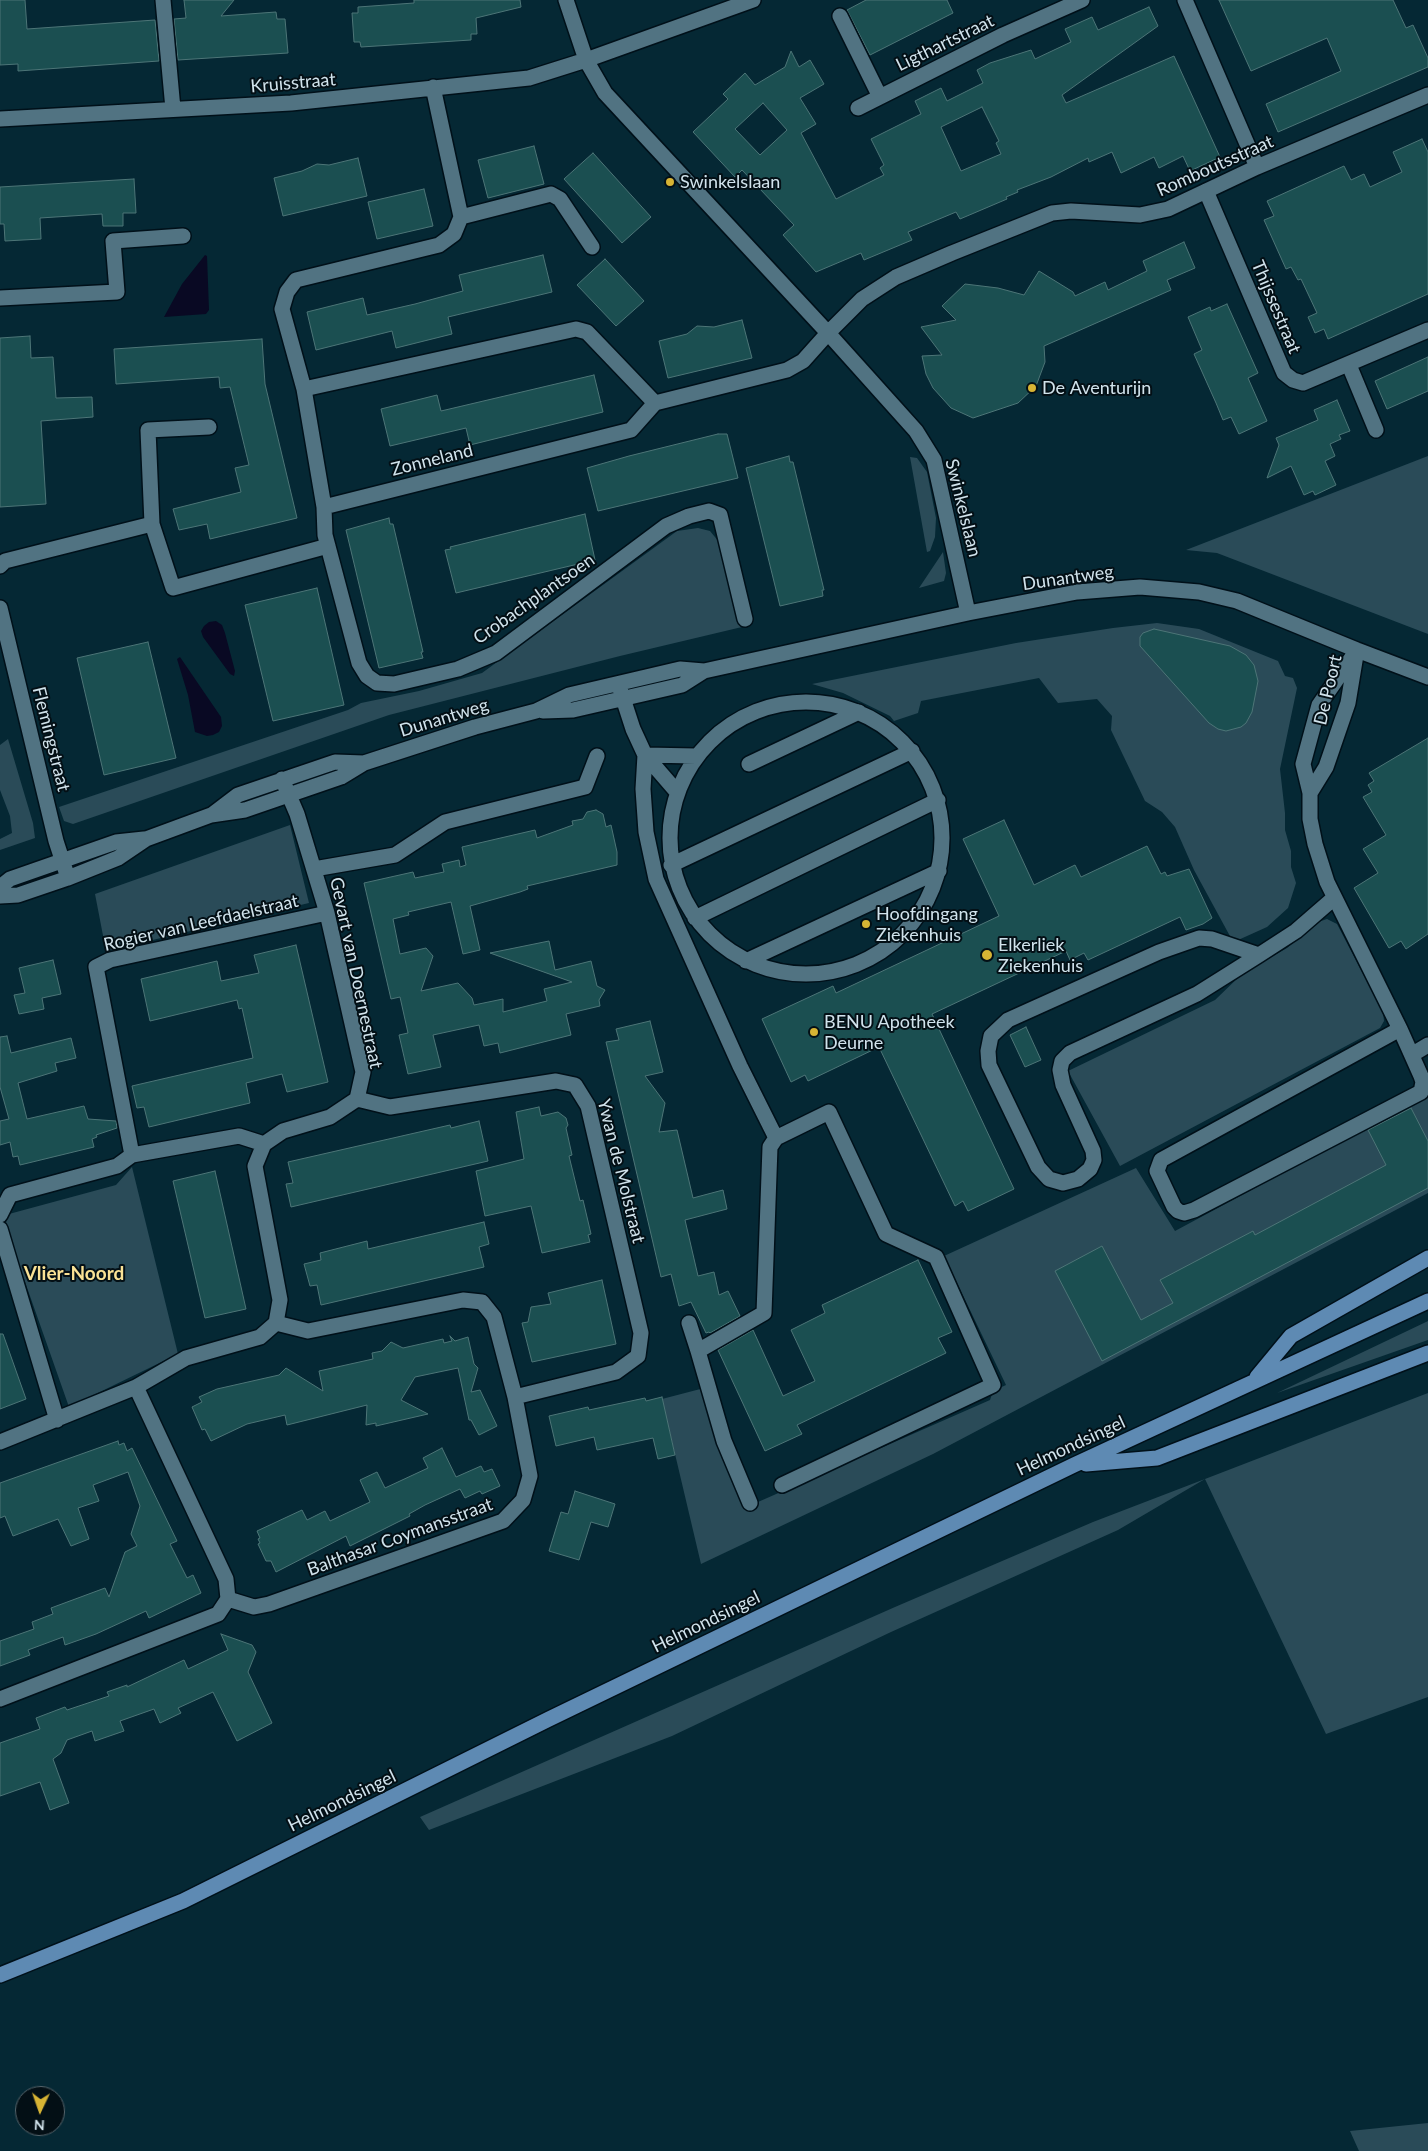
<!DOCTYPE html>
<html>
<head>
<meta charset="utf-8">
<style>
  body { margin:0 }
  #map { position:relative; width:1428px; height:2151px; overflow:hidden; background:#052834; font-family:Lato,sans-serif }
  canvas { display:block }
  .north { position:absolute; left:15px; top:2086px; width:50px; height:50px; box-sizing:border-box; background:#030f15; border:1px solid #55646b; border-radius:50%; rotate:183deg; font-size:14px; font-weight:700; line-height:20px; text-align:center; color:#d1e3ec }
  .north::after { content:''; display:block; margin:auto; width:18px; height:22px; background:#d7b434; clip-path:polygon(50% 0,100% 100%,50% 72%,0 100%) }
</style>
</head>
<body>
<div id="map">
<canvas width="1428" height="2151"></canvas>
<div class="north">N</div>
</div>
<script>
const g = document.querySelector('canvas').getContext('2d');
g.lineJoin = 'round';
function paint(path, color) {
  g.fillStyle = color;
  g.fill(path, 'evenodd');
}
function shape(rows) {
  const path = new Path2D();
  for (const r of rows) {
    if (r.length === 3) {
      path.moveTo(r[0] + r[2], r[1]);
      path.arc(r[0], r[1], r[2], 0, 2 * Math.PI);
      continue;
    }
    path.moveTo(r[0], r[1]);
    for (let i = 2; i < r.length; i += 2) path.lineTo(r[i], r[i + 1]);
  }
  return path;
}
function stroke(path, color, width, dash) {
  g.strokeStyle = color;
  g.lineWidth = width;
  g.lineCap = dash ? 'butt' : 'round';
  g.setLineDash(dash || []);
  g.stroke(path);
}
function label(font, color, halo, rows, align = 'center') {
  g.font = font + ' Lato,sans-serif';
  g.lineWidth = 4;
  g.setLineDash([]);
  g.textBaseline = 'middle';
  g.strokeStyle = halo;
  g.fillStyle = color;
  for (const [text, x, y, turn = 0] of rows) {
    g.save();
    g.translate(x, y);
    g.rotate((+turn || 0) * Math.PI / 180);
    g.textAlign = isNaN(turn) ? turn : align;
    if (halo) g.strokeText(text, 0, 0);
    g.fillText(text, 0, 0);
    g.restore();
  }
}
paint(shape([
  [1428,456,1428,634,1217,553,1186,550],
  [910,457,917,458,927,472,936,518,935,537,930,551,927,552],
  [698,528,710,531,719,542,742,627,620,656,389,715,73,824,64,821,59,807,348,710,361,703,419,691,482,673,677,531],
  [943,552,946,573,944,581,919,588],
  [1157,623,1199,629,1278,661,1285,676,1293,678,1297,688,1280,769,1285,813,1285,830,1291,851,1291,867,1296,883,1288,908,1267,927,1236,941,1231,938,1194,870,1175,827,1162,812,1145,801,1111,730,1112,716,1097,699,1058,703,1039,678,921,701,918,713,894,721,890,716,843,693,812,684,1016,643,1113,628],
  [8,739,33,823,35,838,0,850,0,839,12,833,10,816,0,790,0,745],
  [290,825,309,903,106,951,95,894],
  [1327,919,1337,924,1383,1012,1384,1021,1380,1028,1120,1166,1068,1071,1215,1000,1243,973,1287,948,1318,922],
  [1428,1095,1428,1193,933,1454,701,1564,662,1399,708,1387,758,1502,990,1400,993,1391,1006,1385,944,1256,1136,1168,1175,1231],
  [132,1167,178,1354,69,1407,5,1225,9,1214,116,1185],
  [1428,1321,1428,1340,1277,1393,1426,1322],
  [1428,1393,1428,1697,1326,1734,1205,1479,1118,1530,891,1632,672,1736,429,1830,420,1817,895,1607,1093,1522,1205,1479],
  [1428,2123,1428,2151,1359,2151,1350,2131]
]), '#2a4b58');
paint(shape([
  [205,255,207,256,209,310,206,314,164,317,182,284],
  [216,621,222,625,225,633,235,671,234,676,230,674,203,637,201,631,204,626,209,622],
  [180,657,221,717,222,726,219,732,213,735,207,736,195,732,188,695,177,659]
]), '#090923');
const building = shape([
  [0,0,25,0,27,29,155,20,159,61,18,71,18,64,0,65,0,0],
  [184,0,234,0,221,16,276,12,277,19,285,19,288,53,178,60,174,19,186,18,184,0],
  [414,0,520,0,521,7,476,18,477,34,471,34,471,40,361,47,360,42,354,42,352,13,358,13,358,7,414,3,414,0],
  [866,0,947,0,953,13,870,55,847,10,866,0],
  [1219,0,1393,0,1406,28,1413,25,1428,58,1428,67,1278,132,1266,104,1341,71,1327,38,1251,71,1219,0],
  [1149,7,1158,26,1062,95,1066,103,1174,56,1220,157,1190,171,1183,156,1159,168,1154,157,1121,173,1112,152,1089,162,1088,158,1051,177,1017,190,1018,192,1006,197,1007,199,960,219,956,212,908,232,912,240,864,260,861,253,816,272,783,235,794,225,742,170,735,177,693,132,728,99,723,94,745,73,755,85,785,67,791,51,799,67,810,60,824,84,800,98,816,124,801,133,836,199,884,175,880,168,884,165,871,139,921,114,915,101,941,88,947,101,983,83,977,70,990,63,1031,50,1035,59,1071,42,1065,29,1092,17,1098,30,1149,7],
  [763,103,787,130,760,155,735,129,763,103],
  [982,107,999,141,996,143,1001,154,961,171,941,127,982,107],
  [1422,139,1428,152,1428,294,1328,339,1324,329,1315,333,1308,317,1317,313,1301,279,1298,280,1291,267,1286,269,1264,220,1274,216,1267,201,1344,166,1351,180,1364,174,1370,187,1402,172,1393,152,1422,139],
  [534,146,544,184,488,198,478,160,534,146],
  [593,153,651,217,622,243,564,179,593,153],
  [358,158,367,196,283,216,274,178,302,171,317,164,329,165,358,158],
  [134,179,136,213,123,213,123,226,103,226,102,214,40,218,41,239,5,241,4,224,0,224,0,187,134,179],
  [424,189,433,226,377,239,368,202,424,189],
  [1184,242,1195,268,1167,280,1171,290,1044,346,1045,362,1036,386,1018,403,973,418,951,408,933,388,926,374,922,356,942,355,921,327,956,320,942,306,965,284,998,288,1024,295,1039,271,1073,292,1075,296,1105,282,1108,290,1147,271,1143,261,1184,242],
  [543,255,552,292,448,317,452,334,396,348,392,331,316,350,307,312,363,298,367,315,415,304,463,291,459,275,543,255],
  [605,259,644,301,616,326,577,285,605,259],
  [1227,304,1258,373,1248,378,1267,421,1239,434,1231,417,1223,420,1216,403,1194,354,1202,350,1188,317,1210,307,1211,311,1227,304],
  [742,320,752,358,668,378,659,341,687,334,697,326,714,327,742,320],
  [30,336,31,358,53,357,56,398,92,397,93,417,41,421,46,504,0,507,0,338,30,336],
  [262,339,265,384,297,518,210,539,207,524,179,530,173,509,241,492,235,468,249,465,230,387,220,388,219,377,116,384,114,349,262,339],
  [1428,357,1428,391,1387,409,1375,381,1428,357],
  [594,375,603,412,470,445,466,428,390,446,381,409,437,395,441,411,594,375],
  [1337,400,1350,431,1339,435,1341,439,1330,444,1335,456,1325,461,1336,485,1315,495,1313,491,1304,495,1291,466,1267,478,1279,445,1276,438,1318,420,1314,410,1337,400],
  [718,434,727,434,738,478,598,511,587,468,629,456,718,434],
  [789,456,790,462,793,462,824,590,822,590,823,596,780,606,746,468,789,456],
  [585,514,595,560,456,593,445,550,451,549,450,547,585,514],
  [389,518,390,524,393,524,423,652,421,652,423,658,379,668,346,530,389,518],
  [317,588,344,705,273,721,245,605,317,588],
  [1154,629,1230,646,1246,655,1254,665,1258,681,1252,712,1246,723,1241,727,1226,731,1218,729,1209,723,1140,646,1140,637,1143,633,1154,629],
  [148,642,176,758,104,775,77,658,148,642],
  [1428,738,1428,934,1406,949,1401,941,1389,948,1354,888,1378,873,1363,849,1386,835,1363,797,1372,792,1368,785,1374,781,1369,773,1428,738],
  [596,810,603,814,606,827,611,825,617,852,617,865,527,886,528,889,520,892,470,906,480,950,463,954,451,902,408,912,409,915,393,919,400,954,426,948,433,956,421,991,458,983,472,998,474,1005,503,999,503,1012,547,1001,544,989,572,982,490,953,549,941,555,970,591,961,597,986,605,990,599,1000,600,1006,566,1014,571,1035,500,1053,498,1043,484,1046,479,1025,433,1035,441,1067,408,1074,399,1035,408,1033,400,997,391,999,364,883,413,872,415,878,444,872,442,864,459,860,460,867,466,865,462,847,535,830,537,838,573,825,572,821,583,819,587,812,596,810],
  [1004,820,1034,885,1075,865,1081,877,1147,846,1161,874,1165,872,1167,876,1189,869,1212,918,1203,924,1186,930,1180,917,1088,960,1084,953,1070,960,1066,951,932,1014,1014,1189,968,1211,963,1201,955,1206,879,1047,808,1081,805,1075,791,1082,762,1019,833,986,836,993,999,916,963,839,1004,820],
  [296,945,328,1082,287,1092,282,1074,246,1083,250,1103,149,1127,144,1107,137,1108,132,1086,253,1058,242,1008,239,1009,237,1000,150,1021,141,979,217,961,221,981,259,973,254,955,296,945],
  [53,960,61,994,42,998,44,1009,19,1014,14,995,25,993,19,968,53,960],
  [650,1021,663,1072,645,1076,665,1103,659,1132,677,1130,693,1198,723,1190,727,1209,685,1220,698,1276,714,1272,719,1295,728,1291,740,1316,710,1333,709,1332,706,1333,691,1302,679,1306,671,1274,661,1277,606,1042,619,1040,616,1029,650,1021],
  [1026,1027,1041,1060,1025,1067,1010,1035,1026,1027],
  [7,1036,11,1053,71,1038,76,1058,55,1063,57,1071,18,1083,27,1119,84,1106,88,1119,116,1121,117,1128,96,1135,97,1137,92,1139,94,1147,20,1165,18,1156,13,1157,10,1142,0,1145,0,1121,9,1119,0,1087,0,1037,7,1036],
  [539,1107,541,1116,558,1112,566,1118,568,1125,566,1128,572,1155,569,1156,580,1201,583,1200,591,1234,588,1235,590,1242,542,1253,531,1206,485,1216,476,1171,524,1159,516,1112,539,1107],
  [1411,1108,1428,1141,1428,1188,1102,1361,1055,1271,1102,1246,1141,1320,1173,1303,1160,1280,1253,1231,1255,1235,1386,1165,1368,1130,1411,1108],
  [479,1121,488,1161,291,1207,286,1184,293,1183,288,1162,450,1125,451,1128,479,1121],
  [215,1171,246,1309,205,1318,173,1181,215,1171],
  [484,1222,489,1244,479,1247,484,1267,321,1305,317,1285,310,1286,304,1264,321,1260,320,1253,367,1241,368,1249,484,1222],
  [918,1260,952,1332,938,1338,946,1353,797,1425,802,1434,765,1451,718,1350,753,1330,783,1396,815,1381,791,1330,825,1313,822,1305,918,1260],
  [602,1280,616,1344,532,1362,522,1323,528,1322,531,1307,551,1304,548,1293,602,1280],
  [0,1334,3,1334,26,1399,0,1409,0,1334],
  [450,1336,455,1341,468,1337,474,1364,478,1368,471,1392,480,1390,497,1426,479,1435,471,1420,469,1420,458,1368,415,1377,401,1400,428,1414,376,1426,376,1423,366,1425,367,1405,287,1425,285,1415,247,1424,211,1441,205,1429,202,1430,192,1407,202,1402,199,1397,217,1389,279,1375,286,1368,323,1391,319,1371,373,1359,372,1353,382,1351,391,1342,403,1348,443,1339,444,1343,452,1341,450,1336],
  [662,1397,675,1455,658,1459,653,1438,597,1450,594,1437,556,1446,549,1416,588,1407,589,1410,645,1398,646,1401,662,1397],
  [118,1441,119,1445,124,1443,127,1451,132,1448,177,1541,170,1544,187,1578,193,1575,201,1593,149,1618,146,1611,96,1634,65,1645,63,1637,28,1650,30,1655,0,1666,0,1641,34,1629,32,1622,53,1614,51,1608,105,1588,109,1597,125,1552,137,1546,131,1534,140,1506,128,1472,93,1485,99,1501,78,1508,89,1539,71,1546,58,1519,13,1536,5,1516,0,1518,0,1483,118,1441],
  [442,1448,456,1477,481,1466,484,1472,492,1469,500,1486,482,1494,480,1491,465,1498,460,1489,425,1505,409,1514,410,1516,350,1546,346,1536,276,1572,271,1561,266,1561,258,1544,260,1543,258,1539,260,1538,257,1531,302,1510,307,1520,325,1511,330,1521,370,1502,360,1480,377,1472,385,1488,428,1468,423,1458,442,1448],
  [575,1491,615,1504,608,1527,591,1522,579,1560,549,1551,561,1512,568,1514,575,1491],
  [221,1634,252,1645,256,1652,248,1672,272,1723,237,1741,213,1692,178,1708,181,1713,160,1723,154,1709,120,1721,124,1731,95,1741,92,1731,67,1740,61,1753,53,1759,69,1803,50,1810,40,1782,0,1796,0,1743,40,1729,36,1718,65,1707,67,1710,109,1696,107,1692,127,1685,127,1687,184,1660,188,1669,228,1650,221,1634]
]);
paint(building, '#1b4f51');
stroke(building, '#4d7577', 1);
const minor = shape([
  [163,0,173,109],
  [566,0,586,60,605,93,828,333,916,431,934,460,968,613],
  [1185,0,1257,167],
  [840,16,880,97],
  [433,87,461,217,454,234,439,245,296,280,287,292,282,309,304,389,576,329,587,332,655,403],
  [858,108,1003,35,1082,0],
  [0,119,291,103,529,78,586,60,753,0],
  [1206,191,1284,373,1293,380,1303,383,1428,330],
  [461,217,551,194,560,199,592,247],
  [0,298,117,292,113,241,183,236],
  [1349,365,1376,430],
  [304,389,324,507,631,430,655,403,787,370,803,361,828,333,862,299,896,277,952,253,1052,213,1071,211,1140,215,1168,209,1257,167,1428,95],
  [209,427,148,430,152,524,173,588,328,546],
  [324,507,325,535,359,663,367,676,377,683,394,684,458,669,496,653,666,526,689,516,709,511,720,515,745,619],
  [0,566,5,561,152,524],
  [0,608,56,841,68,878],
  [1357,650,1319,705,1303,764,1310,793,1310,819,1315,844,1327,882,1400,1029],
  [620,689,633,729,645,755,677,792],
  [806,838,136],
  [543,711,573,710,682,685,704,671],
  [645,755,643,789,646,832,656,879,740,1066,776,1138,829,1112,886,1234,936,1257,993,1385,782,1485],
  [645,755,696,756],
  [749,764,859,712],
  [1310,793,1326,767,1348,703,1356,655],
  [213,814,238,795,335,762,364,763],
  [671,865,912,751],
  [314,869,395,855,445,822,585,787,597,756],
  [0,887,10,879,116,842,144,839],
  [0,896,18,895,68,878,118,858,146,839,211,815,245,810,341,777,364,763,475,727,536,711,569,695,680,669,704,671,968,613,1077,592,1140,587,1199,592,1237,601,1357,650,1428,677],
  [695,918,938,800],
  [1259,955,1212,939,1199,938,1159,952,1008,1020,991,1036,988,1051,989,1065,1038,1167,1049,1179,1063,1183,1078,1179,1090,1169,1094,1160,1093,1151,1063,1085,1060,1070,1062,1061,1070,1053,1197,994,1259,955,1296,931,1334,898],
  [746,961,939,871],
  [1400,1029,1421,1076,1423,1082,1421,1092,1194,1210,1184,1213,1178,1211,1174,1207,1157,1171,1161,1160,1400,1029],
  [1413,1054,1428,1045],
  [357,1099,390,1107,556,1081,575,1085,588,1106,641,1333,638,1356,616,1372,515,1397],
  [132,1155,239,1136,264,1144],
  [0,1215,10,1195,117,1166,132,1155,96,967,110,960,327,913],
  [0,1229,57,1420],
  [689,1323,698,1351],
  [0,1442,136,1387,186,1358,260,1337,276,1323,280,1300,255,1166,264,1144,283,1131,330,1117,357,1099,363,1072,327,913,297,814,282,779],
  [750,1503,724,1441,698,1351,764,1313,770,1147,776,1138],
  [228,1599,254,1607,269,1604,503,1521,523,1500,530,1476,515,1397,494,1317,482,1302,463,1300,308,1331,276,1323],
  [0,1699,218,1614,228,1599,226,1579,136,1387]
]);
const major = shape([
  [1257,1377,1291,1336,1428,1258],
  [1086,1464,1157,1458,1428,1353],
  [0,1975,183,1901,549,1719,1074,1465,1428,1301]
]);
stroke(minor, '#001019', 18);
stroke(major, '#001019', 18);
stroke(minor, '#517382', 15);
stroke(major, '#5e8ab3', 15);
for (const [x, y, r, color] of [
  [670,182,5,"#d7b434"],
  [1032,388,5,"#d7b434"],
  [866,924,5,"#d7b434"],
  [987,955,6,"#d7b434"],
  [814,1032,5,"#d7b434"]
]) {
  const dot = new Path2D();
  dot.arc(x, y, r, 0, 2 * Math.PI);
  g.fillStyle = color;
  g.fill(dot);
  stroke(dot, '#030f15', 2);
}
label('18px', '#d1e3ec', '#030f15', [
  ["Ligthartstraat",945,43,-26],
  ["Kruisstraat",293,83,-5],
  ["Romboutsstraat",1215,166,-24],
  ["Thijssestraat",1276,307,67],
  ["Zonneland",432,460,-14],
  ["Swinkelslaan",963,508,76],
  ["Dunantweg",1068,578,-8],
  ["Crobachplantsoen",534,599,-35],
  ["De Poort",1328,690,-77],
  ["Dunantweg",444,718,-17],
  ["Flemingstraat",51,739,76],
  ["Rogier van Leefdaelstraat",201,923,-13],
  ["Gevart van Doernestraat",356,973,78],
  ["Ywan de Molstraat",621,1171,76],
  ["Helmondsingel",1071,1446,-25],
  ["Balthasar Coymansstraat",400,1537,-20],
  ["Helmondsingel",706,1622,-26],
  ["Helmondsingel",342,1801,-26]
]);
label('18px', '#d1e3ec', '#030f15', [
  ["Swinkelslaan",680,182],
  ["De Aventurijn",1042,388],
  ["Hoofdingang",876,914],
  ["Ziekenhuis",876,935],
  ["Elkerliek",998,945],
  ["Ziekenhuis",998,966],
  ["BENU Apotheek",824,1022],
  ["Deurne",824,1043]
], 'left');
label('bold 19px', '#fae295', '#030f15', [
  ["Vlier-Noord",74,1274]
]);
</script>
</body>
</html>
